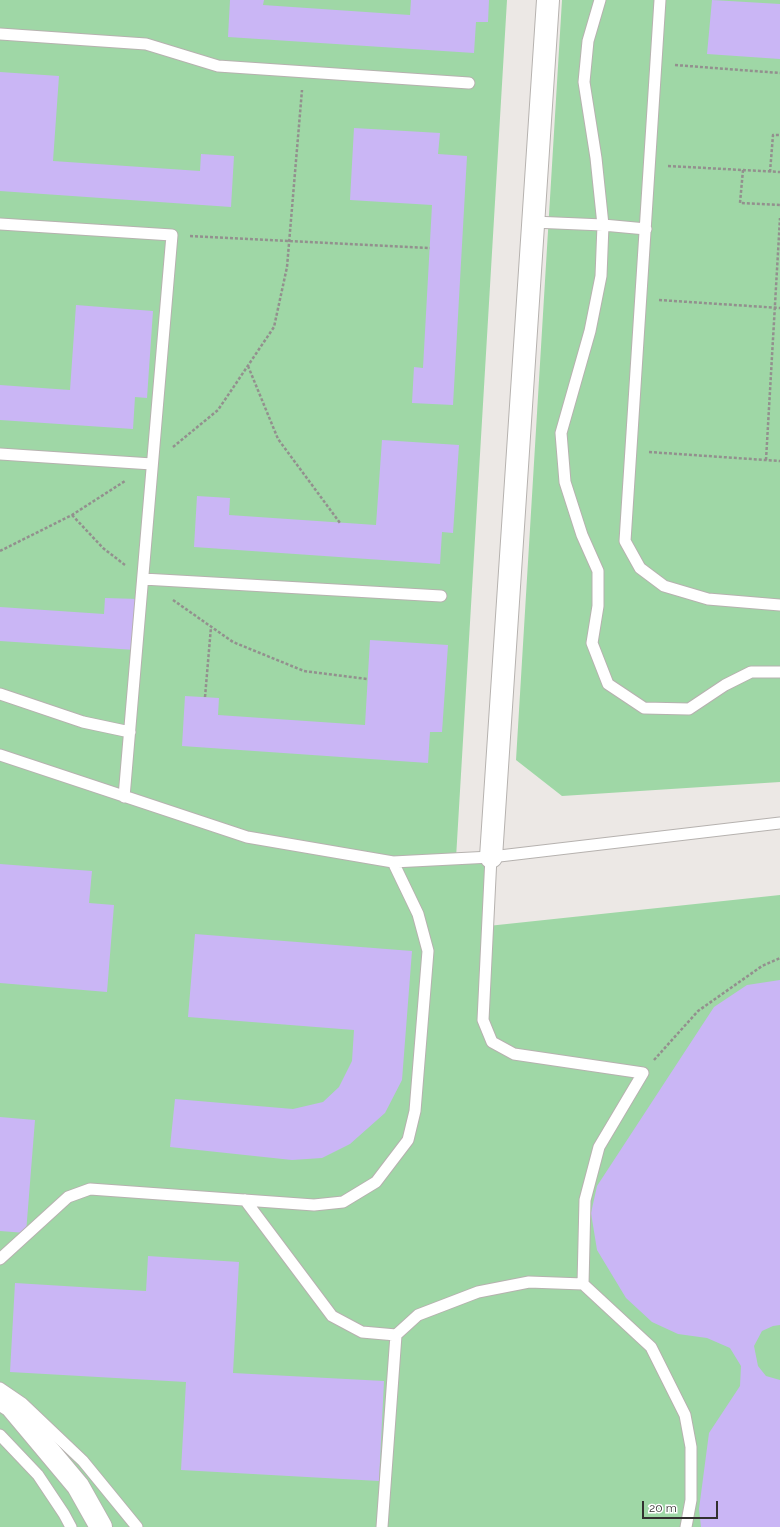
<!DOCTYPE html>
<html>
<head>
<meta charset="utf-8">
<style>
  body { margin:0 }
  #map { position:relative; width:780px; height:1527px; overflow:hidden; background:#ece8e5; font-family:Raleway,sans-serif }
  canvas { display:block }
  .scale { position:absolute; left:642px; top:1501px; width:76px; height:18px; box-sizing:border-box; border:2px solid #32302f; border-top:0; padding-left:5px; font-size:12px; line-height:14px; white-space:nowrap; color:#32302f; -webkit-text-stroke:3px #fff; paint-order:stroke }
</style>
</head>
<body>
<div id="map">
<canvas width="780" height="1527"></canvas>
<div class="scale">20 m</div>
</div>
<script>
const g = document.querySelector('canvas').getContext('2d');
g.lineJoin = 'round';
function paint(path, color) {
  g.fillStyle = color;
  g.fill(path, 'evenodd');
}
function shape(rows) {
  const path = new Path2D();
  for (const r of rows) {
    path.moveTo(r[0], r[1]);
    for (let i = 2; i < r.length; i += 2) path.lineTo(r[i], r[i + 1]);
  }
  return path;
}
function stroke(path, color, width, dash) {
  g.strokeStyle = color;
  g.lineWidth = width;
  g.lineCap = dash ? 'butt' : 'round';
  g.setLineDash(dash || []);
  g.stroke(path);
}
paint(shape([
  [0,0,507,0,456,858,491,857,488,926,780,895,780,1527,0,1527],
  [562,0,780,0,780,782,562,796,516,760]
]), '#9fd7a6');
paint(shape([
  [230,0,264,0,263,5,410,15,411,0,489,0,488,22,476,22,474,53,228,37],
  [712,0,780,4,780,59,707,54],
  [0,72,59,76,53,161,200,171,201,154,234,156,231,207,0,191],
  [354,128,440,133,438,154,467,156,453,405,412,403,414,367,423,368,432,205,350,200],
  [76,305,153,311,147,398,135,397,133,429,0,420,0,385,70,390],
  [382,440,459,445,453,533,442,532,440,564,194,547,197,496,230,498,229,515,376,525],
  [105,598,139,599,135,650,0,641,0,607,104,614],
  [370,640,448,645,442,732,430,732,428,763,182,746,185,696,219,698,218,715,365,725],
  [0,864,92,871,89,903,114,905,107,992,0,983],
  [195,934,412,951,402,1080,385,1113,350,1144,322,1158,292,1160,170,1147,175,1099,293,1109,323,1102,339,1087,352,1061,354,1030,188,1017],
  [780,980,780,1325,773,1326,762,1331,754,1346,758,1366,766,1376,780,1380,780,1527,701,1527,699,1509,709,1433,740,1386,741,1366,730,1348,707,1338,678,1334,652,1322,626,1298,597,1250,591,1213,597,1186,714,1007,747,985],
  [0,1117,35,1120,26,1233,0,1231],
  [148,1256,239,1262,233,1373,384,1381,379,1481,181,1470,186,1382,10,1372,15,1283,146,1291]
]), '#cab6f5');
const lane = shape([
  [600,0,588,41,584,82,596,158,603,225,601,276,590,331,561,433,565,482,582,535,598,571,598,606,592,643,608,684,644,708,689,709,725,685,751,672,780,672],
  [660,0,625,541,640,568,664,586,708,599,780,605],
  [0,34,146,44,218,66,469,83],
  [533,222,603,225,646,229],
  [0,224,172,235,124,797],
  [0,454,152,464],
  [143,579,441,596],
  [0,694,83,722,130,732],
  [0,755,247,837,393,862,491,857,780,823],
  [491,857,483,1020,492,1042,514,1054,643,1073,599,1147,585,1200,583,1284],
  [245,1200,332,1316,362,1332,396,1335],
  [0,1259,68,1197,90,1189,314,1205,343,1202,376,1182,408,1140,415,1111,428,951,418,914,393,862],
  [0,1388,22,1403,83,1461,137,1527],
  [0,1435,38,1475,64,1514,71,1527],
  [382,1527,396,1335,418,1315,478,1292,529,1282,583,1284,651,1347,685,1415,691,1447,691,1500,686,1527]
]);
const street = shape([
  [491,857,548,0],
  [0,1399,11,1406,78,1486,101,1527]
]);
stroke(lane, '#b6b2af', 13);
stroke(street, '#b6b2af', 24);
stroke(shape([
  [675,65,780,73],
  [668,166,780,172],
  [743,170,740,203,780,205],
  [770,172,773,135,780,135],
  [190,236,430,248],
  [659,300,780,308],
  [248,366,278,439,340,523],
  [173,447,218,410,274,327,287,267,302,90],
  [649,452,780,461],
  [766,460,780,218],
  [72,515,103,548,125,565],
  [0,551,72,515,125,481],
  [173,600,233,642,304,671,367,679],
  [205,697,211,627],
  [654,1060,698,1011,762,966,780,958]
]), '#93908e', 2.5, [3, 2]);
stroke(lane, '#fff', 11);
stroke(street, '#fff', 22);
</script>
</body>
</html>
